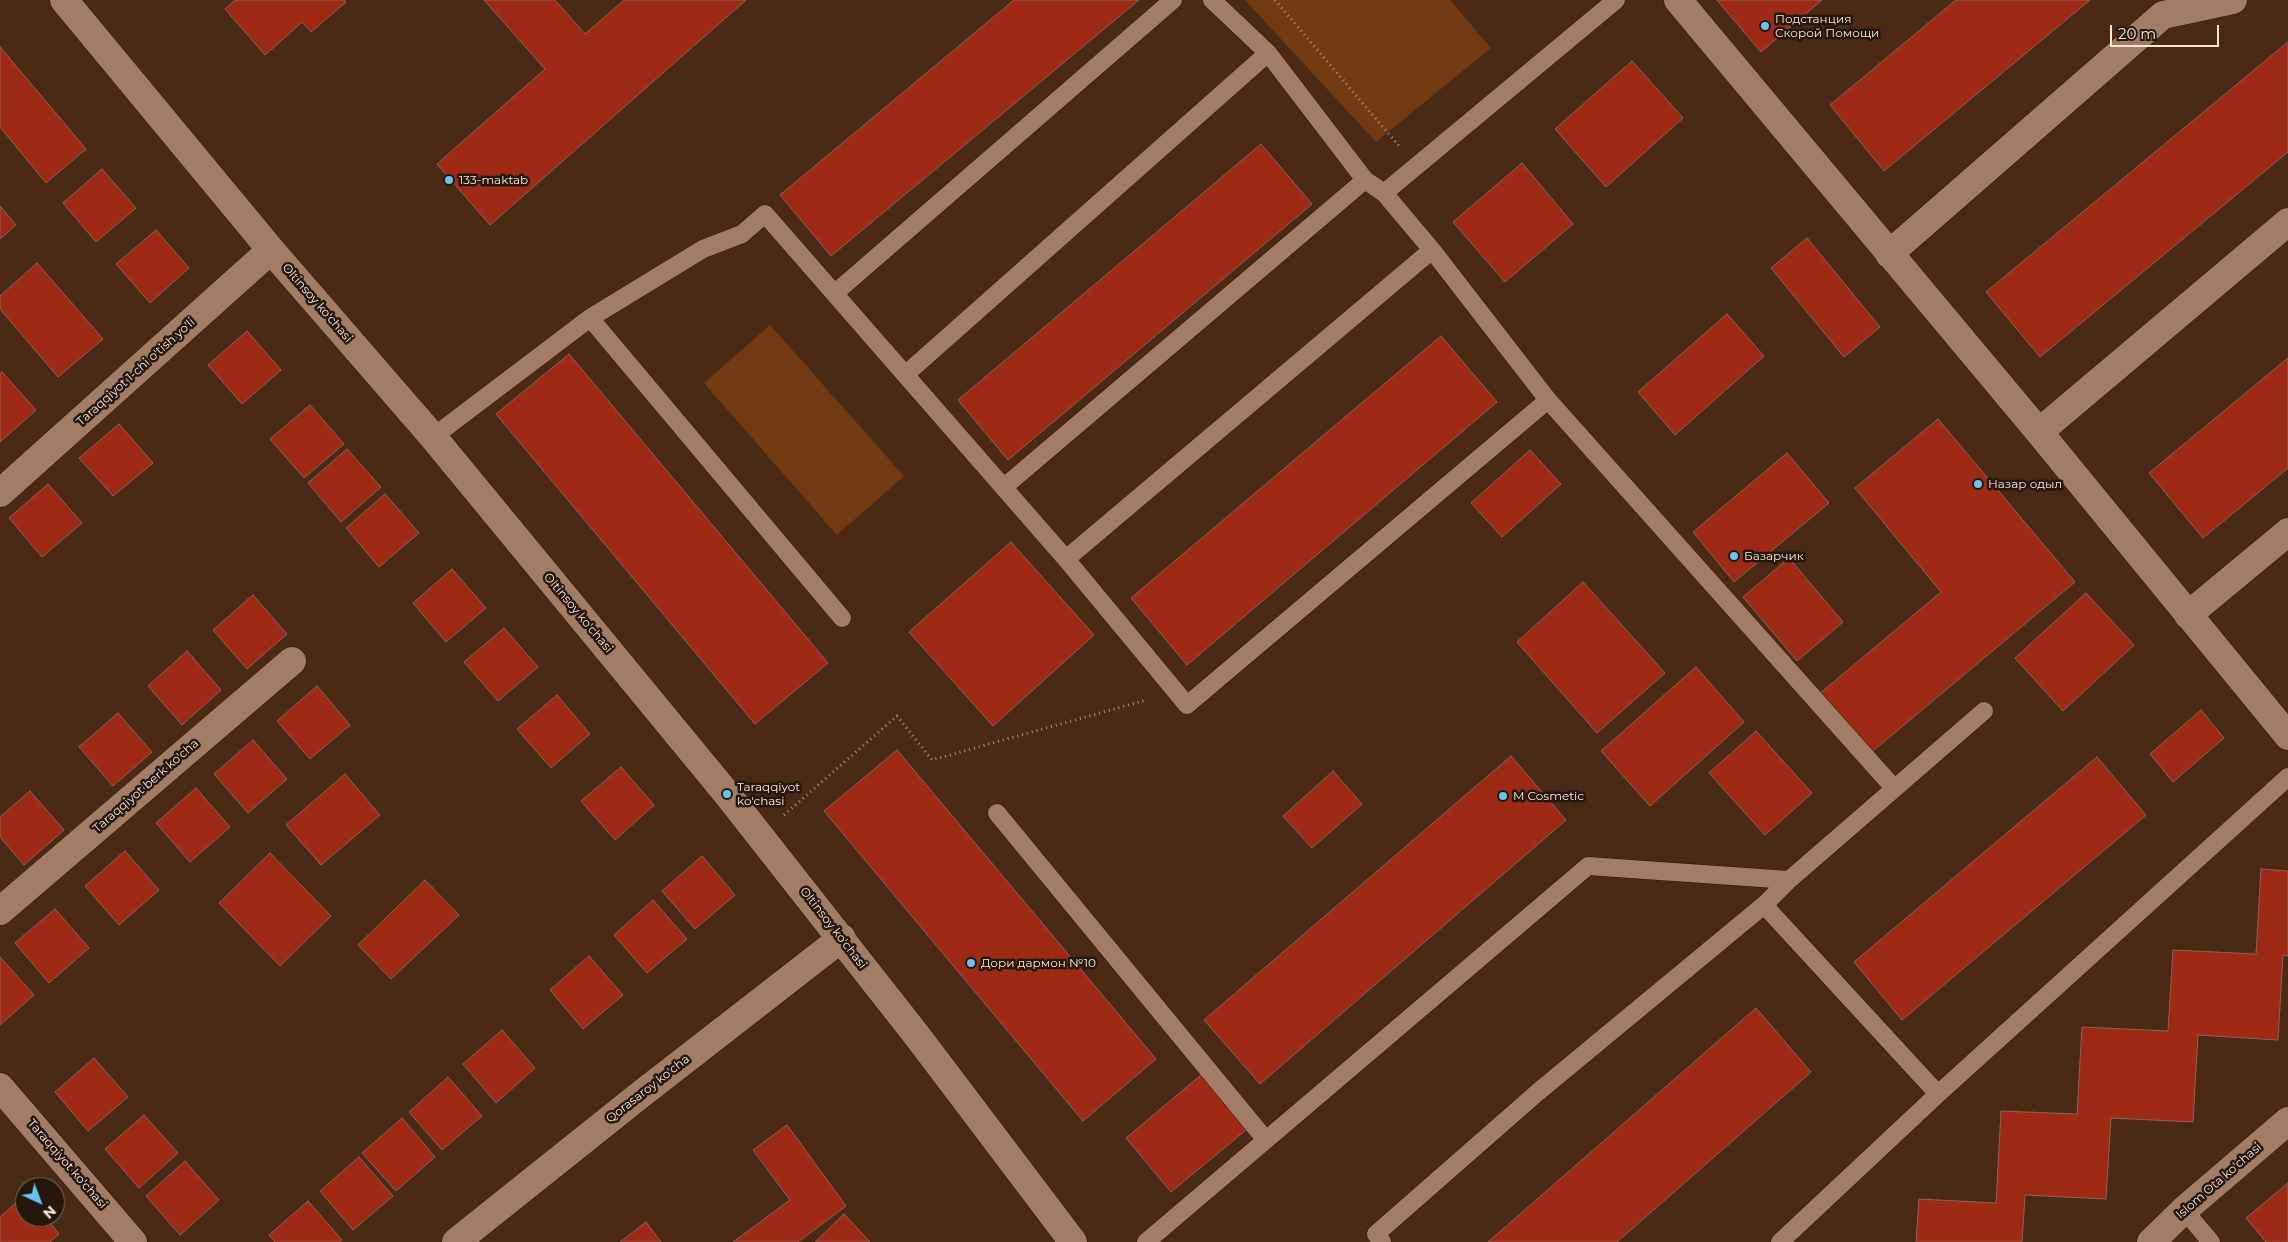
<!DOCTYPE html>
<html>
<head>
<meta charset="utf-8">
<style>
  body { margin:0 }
  #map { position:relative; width:2288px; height:1242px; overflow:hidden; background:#4a2a14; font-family:Montserrat,sans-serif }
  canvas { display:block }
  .north { position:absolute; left:15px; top:1177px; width:50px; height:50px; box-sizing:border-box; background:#25170e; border:1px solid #7b6b60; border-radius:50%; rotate:137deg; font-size:14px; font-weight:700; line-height:20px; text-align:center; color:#fde8db }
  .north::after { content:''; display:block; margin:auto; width:18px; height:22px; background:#69c3f1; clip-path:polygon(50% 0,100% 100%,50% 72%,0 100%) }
  .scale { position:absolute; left:2110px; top:25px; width:109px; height:22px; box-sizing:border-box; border:2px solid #fde8db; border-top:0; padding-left:6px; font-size:15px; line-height:18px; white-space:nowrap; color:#fde8db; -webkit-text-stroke:4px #25170e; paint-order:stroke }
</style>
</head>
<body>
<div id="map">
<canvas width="2288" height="1242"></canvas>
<div class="north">N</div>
<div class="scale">20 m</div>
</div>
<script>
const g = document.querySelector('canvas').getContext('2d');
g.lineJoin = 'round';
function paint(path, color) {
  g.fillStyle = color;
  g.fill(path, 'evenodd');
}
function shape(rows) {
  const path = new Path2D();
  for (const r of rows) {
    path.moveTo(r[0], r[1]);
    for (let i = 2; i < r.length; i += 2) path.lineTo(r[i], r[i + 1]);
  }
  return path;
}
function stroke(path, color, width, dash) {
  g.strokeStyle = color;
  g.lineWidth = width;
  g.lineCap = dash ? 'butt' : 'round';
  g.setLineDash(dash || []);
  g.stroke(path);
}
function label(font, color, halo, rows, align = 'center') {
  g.font = font + ' Montserrat,sans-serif';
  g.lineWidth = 5;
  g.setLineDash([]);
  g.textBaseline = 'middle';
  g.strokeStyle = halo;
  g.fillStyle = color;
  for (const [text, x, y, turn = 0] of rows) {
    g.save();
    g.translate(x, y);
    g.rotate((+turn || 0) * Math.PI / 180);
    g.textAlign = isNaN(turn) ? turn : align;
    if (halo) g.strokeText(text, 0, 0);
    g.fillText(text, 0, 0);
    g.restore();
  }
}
paint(shape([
  [1245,0,1450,0,1491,48,1376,142],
  [770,325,904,476,837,535,704,383]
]), '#723b14');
const building = shape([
  [235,0,344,0,346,2,311,32,302,22,265,55,225,9,235,0],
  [484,0,555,0,585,34,624,0,746,0,490,225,437,164,545,69,484,0],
  [1014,0,1139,0,831,256,780,195,1014,0],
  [1717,0,1822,0,1761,52,1717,0],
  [1956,0,2090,0,1884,171,1830,105,1956,0],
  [2288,42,2288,152,2040,357,1986,292,2288,42],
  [0,47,86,149,46,183,0,127,0,47],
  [1632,61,1683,118,1606,187,1555,129,1632,61],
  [1261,144,1312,204,1008,460,958,400,1261,144],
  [1522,163,1573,224,1505,282,1453,222,1522,163],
  [102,169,136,208,96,242,63,203,102,169],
  [0,206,16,225,0,239,0,206],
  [156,230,189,268,150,303,116,264,156,230],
  [1807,238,1880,327,1844,357,1771,268,1807,238],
  [37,263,103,339,58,377,0,309,0,296,37,263],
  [1727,314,1764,356,1675,435,1638,392,1727,314],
  [247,331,281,370,242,404,208,365,247,331],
  [1441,336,1497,402,1187,665,1131,598,1441,336],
  [569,354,828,663,755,724,496,414,569,354],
  [2288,358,2288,468,2203,538,2149,473,2288,358],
  [2,372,36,410,0,442,0,374,2,372],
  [310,405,344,444,304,478,270,439,310,405],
  [1938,419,2075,582,1868,755,1818,695,1941,592,1855,488,1938,419],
  [119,424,153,463,113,496,79,458,119,424],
  [347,449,381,487,341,522,308,483,347,449],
  [1530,450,1561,484,1502,537,1471,503,1530,450],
  [1787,453,1829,503,1734,582,1693,532,1787,453],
  [48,484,82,523,42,557,9,518,48,484],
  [385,494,419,533,379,567,346,528,385,494],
  [1011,542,1094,635,993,726,909,632,1011,542],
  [1789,558,1843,622,1797,661,1743,597,1789,558],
  [452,569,486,608,446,642,413,603,452,569],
  [1583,582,1665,673,1597,733,1517,642,1583,582],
  [2086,593,2134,645,2063,711,2015,658,2086,593],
  [253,595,287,634,247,669,213,630,253,595],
  [504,628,538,667,498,701,464,662,504,628],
  [187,651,221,690,182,725,148,686,187,651],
  [1696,667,1744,722,1650,806,1601,751,1696,667],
  [317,686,350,725,310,759,277,721,317,686],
  [557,695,590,734,551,768,517,729,557,695],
  [2201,710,2224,738,2173,782,2150,754,2201,710],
  [118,713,152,752,113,786,79,747,118,713],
  [1756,731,1812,793,1765,835,1709,773,1756,731],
  [253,740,287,779,248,813,214,774,253,740],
  [897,750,1156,1059,1083,1121,824,811,897,750],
  [1511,756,1566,820,1260,1084,1204,1020,1511,756],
  [2097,757,2146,815,1902,1020,1854,962,2097,757],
  [621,767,654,805,615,840,581,801,621,767],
  [1333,771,1362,804,1312,848,1283,816,1333,771],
  [345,774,380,815,321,865,286,825,345,774],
  [196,788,230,827,190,862,156,823,196,788],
  [30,791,64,830,24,865,0,837,0,817,30,791],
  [125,851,159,890,119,925,85,886,125,851],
  [270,853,331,916,280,966,219,903,270,853],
  [702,856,735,895,695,929,662,891,702,856],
  [2261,869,2288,871,2288,956,2283,955,2278,1040,2198,1035,2193,1122,2111,1118,2106,1199,2025,1195,2022,1242,1916,1242,1919,1199,1996,1203,2001,1111,2077,1114,2082,1027,2168,1031,2173,950,2256,954,2261,869],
  [425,880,459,915,391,979,358,945,425,880],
  [653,900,687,939,647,973,614,935,653,900],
  [55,909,89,948,49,983,15,943,55,909],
  [589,956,623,995,583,1029,550,990,589,956],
  [0,957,34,995,0,1025,0,957],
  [1756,1008,1811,1072,1617,1242,1488,1242,1756,1008],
  [502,1030,535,1068,496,1103,463,1064,502,1030],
  [94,1058,128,1097,88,1131,55,1092,94,1058],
  [1207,1070,1252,1125,1171,1192,1126,1138,1207,1070],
  [448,1077,482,1116,442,1150,409,1112,448,1077],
  [144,1115,178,1153,139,1188,105,1149,144,1115],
  [402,1118,435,1157,396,1191,362,1153,402,1118],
  [787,1125,846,1206,798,1242,733,1242,790,1200,753,1150,787,1125],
  [359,1157,393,1196,353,1230,320,1191,359,1157],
  [185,1161,219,1200,180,1235,146,1196,185,1161],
  [2288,1183,2288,1242,2266,1242,2246,1218,2288,1183],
  [25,1195,25,1217,45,1217,59,1234,50,1242,0,1242,0,1217,25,1195],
  [308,1201,342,1240,339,1242,275,1242,269,1235,308,1201],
  [844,1214,870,1242,815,1242,844,1214],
  [646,1222,661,1242,620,1242,646,1222]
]);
paint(building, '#9e2915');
stroke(building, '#8f635a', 1);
const service = shape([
  [1212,0,1268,53,1365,180,1384,193,1616,0],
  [1384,193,1432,250,1548,400,1894,788],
  [835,293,1173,0],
  [590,318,842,618],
  [906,374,1268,53],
  [433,437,590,318,703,249,742,234,765,214,1066,559,1187,705,1548,400],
  [1004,487,1365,180],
  [1066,559,1432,250],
  [997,813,1265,1139],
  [1764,905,1938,1094],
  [2184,1210,2211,1242],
  [1146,1242,1588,866,1789,880,1984,711],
  [1382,1242,1376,1234,1538,1092,1764,905,1789,880],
  [1780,1242,1938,1094,2288,777]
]);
const minor = shape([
  [1678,0,2039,432,2288,736],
  [1889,254,2163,15,2233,0],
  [2039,432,2288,222],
  [0,493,271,250],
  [2188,615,2288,532],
  [0,911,292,661],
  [0,1087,133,1242],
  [2151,1242,2184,1210,2288,1121]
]);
const tertiary = shape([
  [64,0,271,250,433,437,727,794,918,1037,1073,1242],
  [456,1242,640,1095,842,938]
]);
stroke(service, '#2f1100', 19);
stroke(minor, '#2f1100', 29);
stroke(tertiary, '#2f1100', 29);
stroke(shape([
  [1275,0,1399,146],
  [784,815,897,716,932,760,1146,700]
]), '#ac9281', 3, [1, 4]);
stroke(service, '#a27c65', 18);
stroke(minor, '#a27c65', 28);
stroke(tertiary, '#a27c65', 28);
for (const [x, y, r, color] of [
  [1765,26,5,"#69c3f1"],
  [449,180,5,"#69c3f1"],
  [1978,484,5,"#69c3f1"],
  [1734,556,5,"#69c3f1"],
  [727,794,5,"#69c3f1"],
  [1503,796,5,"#69c3f1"],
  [971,963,5,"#69c3f1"]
]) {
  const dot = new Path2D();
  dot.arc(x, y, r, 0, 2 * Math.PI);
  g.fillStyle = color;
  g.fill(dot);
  stroke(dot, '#25170e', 2);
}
label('12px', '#fde8db', '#25170e', [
  ["Подстанция",1775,19],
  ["Скорой Помощи",1775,33],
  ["133-maktab",459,180],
  ["Назар одыл",1988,484],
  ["Базарчик",1744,556],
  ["Taraqqiyot",737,787],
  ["ko'chasi",737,801],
  ["M Cosmetic",1513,796],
  ["Дори дармон №10",981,963]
], 'left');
label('12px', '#fde8db', '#25170e', [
  ["Oltinsoy ko'chasi",317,303,49],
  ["Taraqqiyot 1-chi o'tish yo'li",136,372,-42],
  ["Oltinsoy ko'chasi",578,613,50],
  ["Taraqqiyot berk ko'cha",146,786,-41],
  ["Oltinsoy ko'chasi",833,928,52],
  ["Qorasaroy ko'cha",648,1089,-38],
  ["Taraqqiyot ko'chasi",67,1164,49],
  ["Islom Ota ko'chasi",2219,1181,-41]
]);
</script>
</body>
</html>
